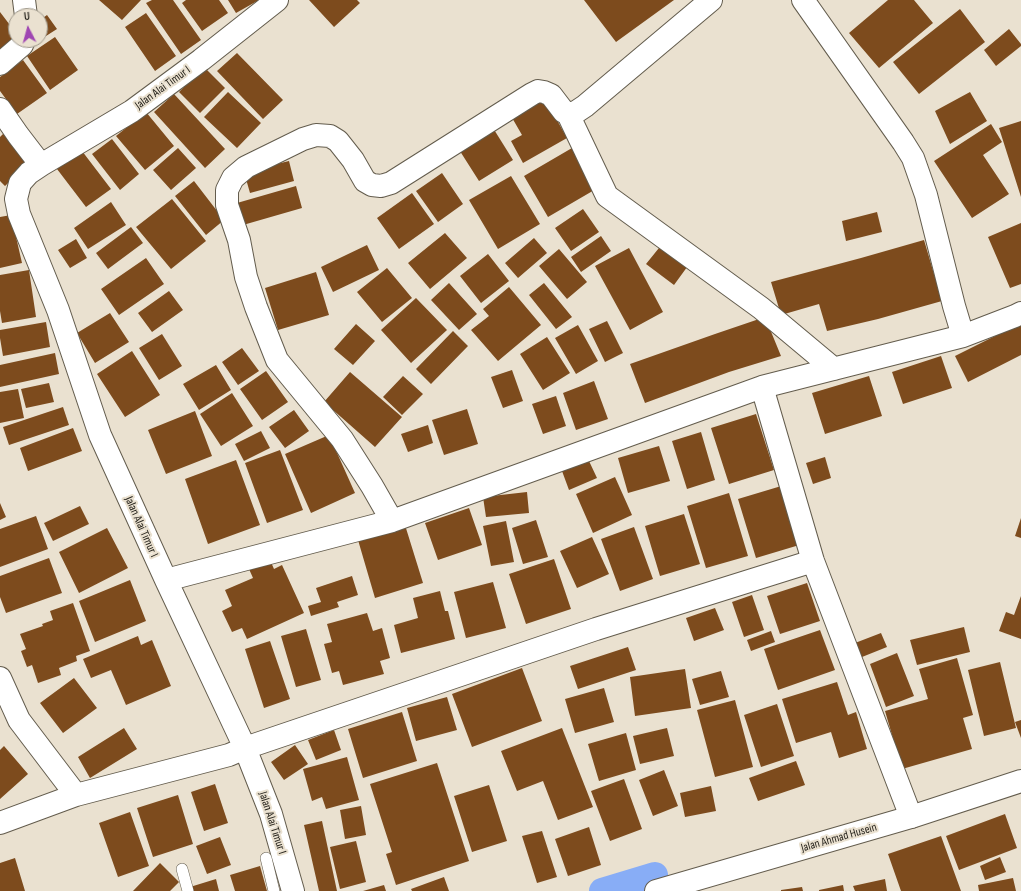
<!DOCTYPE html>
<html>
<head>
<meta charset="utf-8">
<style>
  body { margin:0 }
  #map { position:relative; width:1021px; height:891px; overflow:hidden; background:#eae1d0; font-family:"Sofia Sans Condensed",sans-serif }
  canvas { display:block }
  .north { position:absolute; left:8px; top:8px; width:40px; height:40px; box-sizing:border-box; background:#eae1d0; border:1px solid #9c9689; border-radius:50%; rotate:354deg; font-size:11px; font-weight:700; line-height:16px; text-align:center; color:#28251e }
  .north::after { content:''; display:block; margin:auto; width:14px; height:18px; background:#9f46b2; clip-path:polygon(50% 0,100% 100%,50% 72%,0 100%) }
</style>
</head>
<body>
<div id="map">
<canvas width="1021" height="891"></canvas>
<div class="north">U</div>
</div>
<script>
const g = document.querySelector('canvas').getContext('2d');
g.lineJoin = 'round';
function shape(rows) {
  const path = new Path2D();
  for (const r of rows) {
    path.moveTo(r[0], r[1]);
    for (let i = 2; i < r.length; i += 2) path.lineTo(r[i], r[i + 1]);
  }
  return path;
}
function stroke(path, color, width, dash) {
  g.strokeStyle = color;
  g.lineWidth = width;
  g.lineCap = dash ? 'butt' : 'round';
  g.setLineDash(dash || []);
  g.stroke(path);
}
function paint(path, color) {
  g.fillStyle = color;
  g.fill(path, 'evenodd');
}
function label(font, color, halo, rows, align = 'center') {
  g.font = font + ' "Sofia Sans Condensed",sans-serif';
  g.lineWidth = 4;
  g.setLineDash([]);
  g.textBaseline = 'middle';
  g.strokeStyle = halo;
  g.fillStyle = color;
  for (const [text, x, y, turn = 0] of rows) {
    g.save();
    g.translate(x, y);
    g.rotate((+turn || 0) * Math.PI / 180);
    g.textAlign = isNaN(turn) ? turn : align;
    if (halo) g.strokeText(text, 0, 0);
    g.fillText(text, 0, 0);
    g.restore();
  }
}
stroke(shape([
  [602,891,655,875]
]), '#88adf6', 26);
paint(shape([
  [99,0,141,0,122,20],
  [152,0,173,0,201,40,181,54,146,3],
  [186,0,219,0,228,13,202,31,182,3],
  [228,0,259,0,236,13],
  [309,0,357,0,360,3,334,27],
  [584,0,674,0,616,42],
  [888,0,914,0,933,23,879,68,849,33],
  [960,9,985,42,919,94,893,62],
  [0,12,16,33,16,40,0,52],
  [146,13,176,56,155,71,125,27],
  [47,15,57,29,46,36,40,28,40,20],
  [1009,29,1021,44,1021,46,996,66,984,50],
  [55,37,78,70,50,90,27,56],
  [237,53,283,100,263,119,217,71],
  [23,60,47,93,17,114,0,91,0,77],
  [204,67,225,88,200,113,179,92],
  [228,92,261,123,237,148,204,117],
  [970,92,987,121,950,144,935,111],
  [174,94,225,149,205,168,154,112],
  [544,97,567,138,523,163,511,141,522,135,511,116],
  [146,112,174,146,145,170,116,136],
  [1021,121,1021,197,999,128],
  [991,124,1002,142,983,155,1009,194,972,218,934,161],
  [493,128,513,160,479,181,458,148],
  [4,133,31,161,5,186,0,181,0,137],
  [112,139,139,174,120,190,92,154],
  [178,148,196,168,171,190,153,170],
  [572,148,596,189,548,217,524,176],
  [82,151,111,189,86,207,57,169],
  [289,161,294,181,250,193,244,172],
  [442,173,463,204,438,222,416,191],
  [511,176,540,224,498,249,469,200],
  [194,181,224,220,206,235,175,196],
  [296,186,302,208,243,225,237,203],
  [412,193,434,224,399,249,377,218],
  [172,199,206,241,171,269,136,227],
  [111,202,126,225,88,249,74,228],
  [583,209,599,232,571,251,555,228],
  [877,212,882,232,846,241,842,221],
  [11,215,22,263,0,268,0,217],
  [1021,223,1021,284,1010,288,988,237],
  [131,227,143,243,108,269,96,253],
  [445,233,467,258,430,289,408,263],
  [601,236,611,251,581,272,571,257],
  [534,238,547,253,518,278,505,263],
  [76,239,87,258,70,268,58,250],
  [924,240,942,301,878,319,827,331,819,304,781,315,771,282,861,258],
  [663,243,690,263,674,285,646,264],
  [367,245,379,270,333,292,321,267],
  [629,248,663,312,630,330,595,266],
  [559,249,587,282,567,299,539,266],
  [488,254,509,281,481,303,460,276],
  [146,258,164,284,119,315,101,289],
  [387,268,412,298,382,322,357,292],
  [29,270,36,317,2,323,0,311,0,275],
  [316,272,329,315,278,330,265,288],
  [449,283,477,314,459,330,431,300],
  [544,283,572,317,556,329,529,295],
  [509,287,541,325,498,361,471,330,489,316,483,309],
  [169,291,183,310,152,332,138,313],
  [416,298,447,330,411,363,381,330],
  [110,313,129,342,95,363,77,333],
  [765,317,781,356,729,372,645,403,630,364,715,334],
  [607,321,623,353,605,362,589,329],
  [46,322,50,347,3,356,0,338,0,330],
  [1021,323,1021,355,968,382,955,356],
  [356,324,375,341,353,365,334,349],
  [578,325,598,361,576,374,555,338],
  [453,331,468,346,431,384,416,369],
  [162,334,182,366,159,380,139,348],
  [547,337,570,373,543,390,520,354],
  [242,348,259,371,238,385,222,362],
  [132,351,160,395,125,417,97,374],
  [55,353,59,374,0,387,0,365],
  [941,356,952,388,903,404,892,372],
  [216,365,231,390,199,410,183,384],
  [512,370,523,401,503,408,491,377],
  [266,371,288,402,262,420,240,389],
  [350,372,402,417,375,447,324,402],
  [403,376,423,394,402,415,383,397],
  [869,376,882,416,825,434,812,393],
  [594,381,608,419,576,430,563,393],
  [49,383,54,402,26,408,21,389],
  [18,389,24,418,0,423,0,392],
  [232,393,253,426,221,446,200,414],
  [556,396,566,426,543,434,532,404],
  [63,407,69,425,9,445,3,427],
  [467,409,478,444,444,455,432,420],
  [294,410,309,431,285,448,269,427],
  [195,411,212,456,166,474,148,430],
  [756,414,774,470,729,484,711,428],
  [428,425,433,443,408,452,401,434],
  [73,428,82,451,28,471,20,448],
  [261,431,270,448,244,461,235,444],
  [701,432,715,480,687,489,672,441],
  [329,435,355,493,311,513,285,454],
  [659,446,670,481,628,493,618,458],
  [280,450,303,510,267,523,245,463],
  [825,457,831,478,813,484,806,463],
  [236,460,260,525,208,544,185,479],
  [589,461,597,478,569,490,562,471],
  [615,477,632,515,593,533,576,494],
  [788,484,806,543,756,558,738,499],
  [527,492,529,513,486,517,483,497],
  [729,493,748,556,706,568,687,506],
  [0,503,6,517,0,520],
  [80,506,89,524,53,541,44,523],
  [469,508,482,545,438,560,425,523],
  [684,514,700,564,660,576,645,526],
  [36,516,48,549,0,567,0,529],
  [1021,518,1021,538,1015,536],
  [536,520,548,557,523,564,512,528],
  [506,521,514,562,491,566,483,526],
  [405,525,423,583,375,598,358,540],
  [634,527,653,579,620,591,601,539],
  [107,528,128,568,79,593,59,552],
  [592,537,609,574,577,588,560,551],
  [49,558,62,593,6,613,0,597,0,576],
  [554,559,571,609,526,624,509,574],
  [270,560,274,569,282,565,304,613,247,639,242,628,232,632,222,611,232,606,225,590,253,578,249,569],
  [352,576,358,595,337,602,339,607,311,616,308,606,321,602,316,588],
  [130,580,146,621,95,642,79,601],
  [493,582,506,628,466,638,454,592],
  [807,583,820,621,780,634,767,596],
  [440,591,445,611,448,611,455,639,401,653,394,625,418,618,413,598],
  [752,595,764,630,744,637,732,602],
  [1021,596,1021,639,999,631,1006,612,1014,615],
  [73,603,90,651,76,656,77,661,59,668,61,675,38,683,32,665,27,667,21,651,26,649,20,634,43,626,42,624,53,620,50,611],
  [715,608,724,630,694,641,686,618],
  [367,613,373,631,382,628,390,658,380,661,384,674,343,685,339,671,332,673,324,644,332,642,327,624],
  [964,627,970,652,917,665,910,640],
  [306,629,321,680,296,687,281,636],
  [820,630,835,670,778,690,764,649],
  [771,631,775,642,751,651,747,640],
  [881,633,887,647,862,657,855,643],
  [138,636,141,645,152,640,171,686,126,705,111,670,91,678,83,659],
  [270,641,290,699,264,708,245,649],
  [628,647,636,670,578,689,570,666],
  [897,653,914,696,886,707,870,664],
  [957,658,973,715,963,718,972,749,902,769,885,711,928,699,919,669],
  [1000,662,1016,728,984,736,968,670],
  [522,668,542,721,472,747,452,694],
  [685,669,691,708,635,716,630,677],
  [721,671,729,697,700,705,692,679],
  [74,678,97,708,63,733,40,703],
  [837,682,848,715,856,712,867,749,839,758,831,732,796,743,782,699],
  [604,688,614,722,575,733,565,699],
  [447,697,457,730,416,741,407,708],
  [735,700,753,767,715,777,697,710],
  [777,704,794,756,761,767,744,715],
  [402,712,417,761,363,778,348,729],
  [1021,720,1021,738,1015,722],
  [124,728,137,749,90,778,78,757],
  [562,728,593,807,558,820,543,781,517,791,501,751],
  [667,728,674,756,640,764,633,736],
  [334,730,341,750,316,760,308,740],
  [626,733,636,770,599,781,588,744],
  [295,745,308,764,284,780,271,762],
  [4,746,28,774,0,799,0,750],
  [347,757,359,800,326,809,322,797,312,801,303,769],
  [796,761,805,785,758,801,749,778],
  [437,763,469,861,396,885,386,854,392,852,370,784],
  [664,770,678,806,653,816,639,780],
  [624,779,642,829,610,841,591,791],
  [215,784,228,823,204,831,191,792],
  [489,785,507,841,472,852,454,796],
  [711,786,716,811,685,817,680,793],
  [178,795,193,844,153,857,137,808],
  [361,806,366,835,345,839,340,810],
  [130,812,149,866,118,877,99,823],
  [1005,814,1017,848,959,870,946,836],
  [322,821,337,891,319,891,304,825],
  [589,827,601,865,568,876,555,839],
  [542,831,557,877,537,883,522,836],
  [941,836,961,891,901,891,888,854],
  [220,837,231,865,207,874,196,846],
  [356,841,366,882,340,889,330,847],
  [1000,857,1006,872,985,880,980,866],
  [15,858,25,891,0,891,0,863],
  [160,863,179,882,170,891,133,891],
  [260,866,267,891,235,891,230,875],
  [444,877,449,891,412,891,411,889],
  [1013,878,1016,891,979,891,978,885],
  [216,879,219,891,191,891,190,887],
  [885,879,887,891,855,891,853,886],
  [384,885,386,891,363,891],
  [843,885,844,891,819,891,819,890],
  [802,887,803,891,781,891,781,890]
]), '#7d4b1d');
const lane = shape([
  [266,858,274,891],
  [182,869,188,891]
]);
const street = shape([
  [24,0,26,16],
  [277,0,201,60,132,111,41,165,29,173,20,183,16,199,19,214,58,310,100,435,166,580,245,748,271,814,293,891],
  [803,0,903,142,913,158,926,195,954,306,963,336],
  [0,64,22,45,24,40],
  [0,109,18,135,41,165],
  [568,114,607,196,761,308,834,369],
  [762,387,813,561,911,817],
  [392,521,372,486,342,439,277,360,256,307,246,277,239,240,227,205,227,190,233,178,246,167,303,139,316,135,330,136,338,141,353,160,365,181,372,185,381,186,391,183,532,94,538,91,544,92,551,95,564,112,568,114,576,112,585,106,711,0],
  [166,580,392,521,762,387,963,336,1015,316,1021,313],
  [0,678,19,720,76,795],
  [0,823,76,795,229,755,245,748,596,629,813,561]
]);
const secondary = shape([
  [656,891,911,817,1021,781]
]);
stroke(lane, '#635c4d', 12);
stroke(street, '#635c4d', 24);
stroke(secondary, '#635c4d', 24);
stroke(lane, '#fff', 11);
stroke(street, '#fff', 22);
stroke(secondary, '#fff', 22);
label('12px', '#28251e', '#eae1d0', [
  ["Jalan Alai Timur I",163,88,-36],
  ["Jalan Alai Timur I",141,527,66],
  ["Jalan Alai Timur I",272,823,72],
  ["Jalan Ahmad Husein",839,838,-16]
]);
</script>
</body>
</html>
